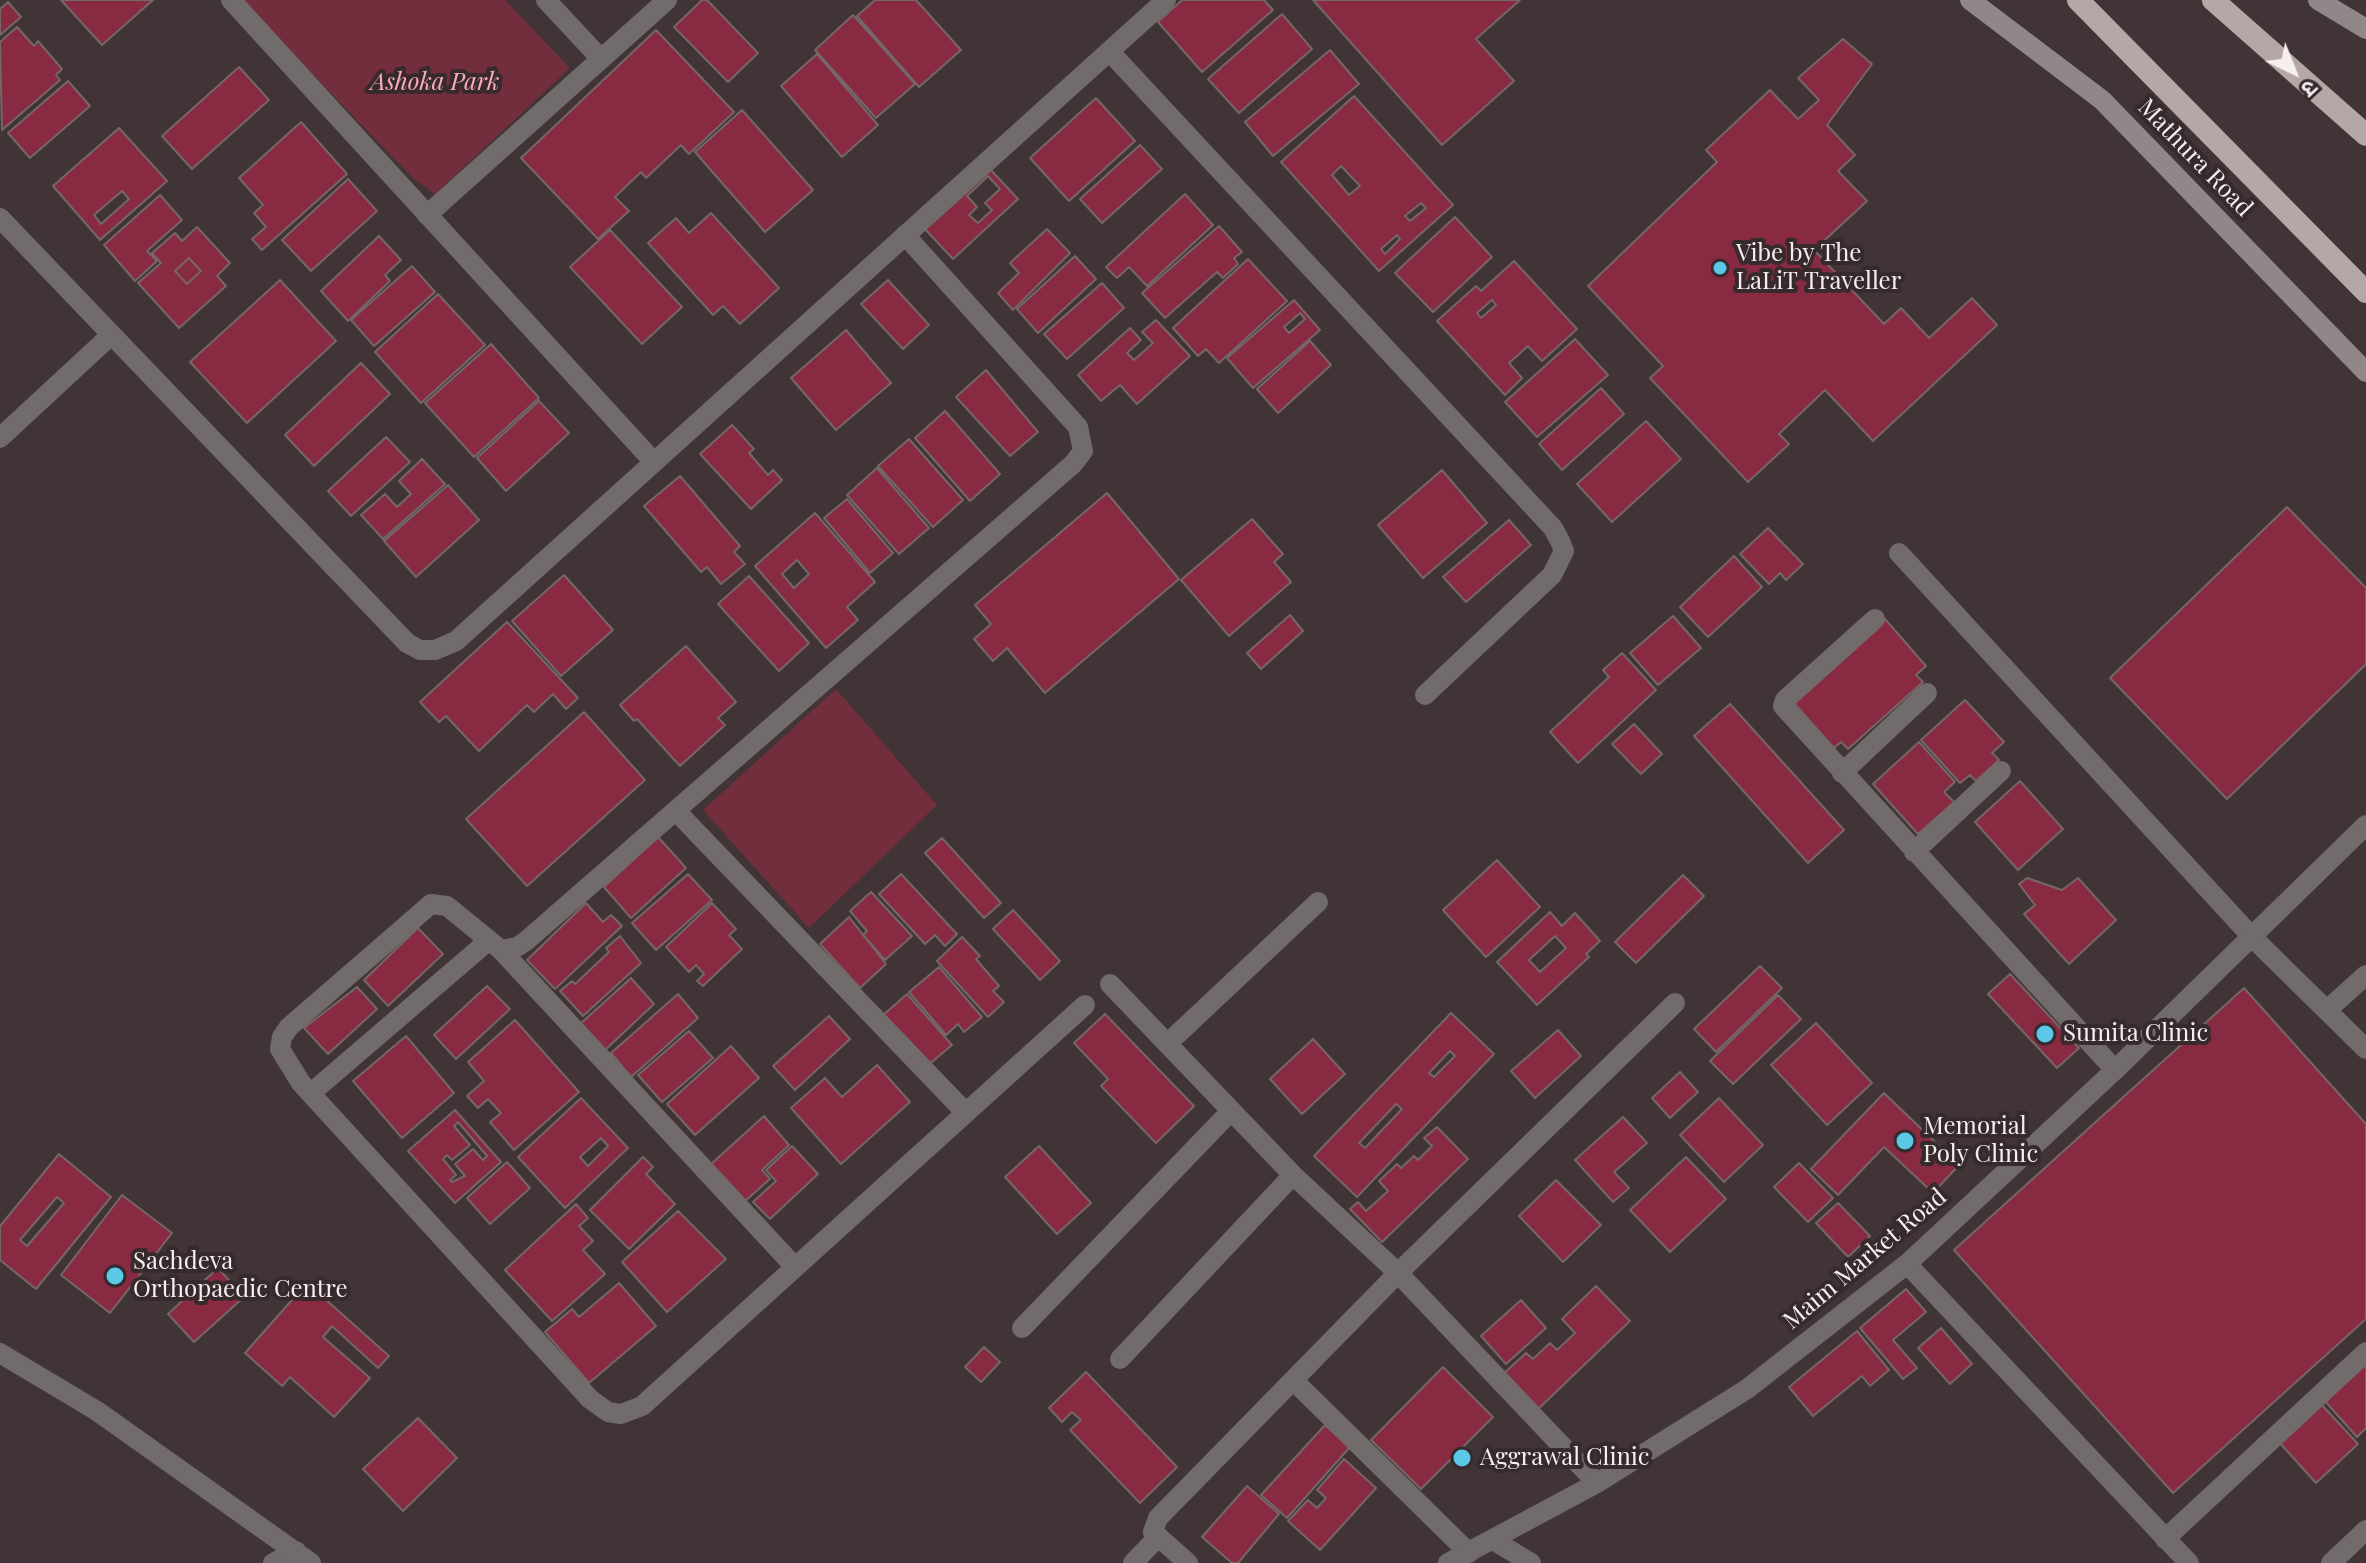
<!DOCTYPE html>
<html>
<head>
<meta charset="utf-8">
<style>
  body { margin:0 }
  #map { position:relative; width:2366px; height:1563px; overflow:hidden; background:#413436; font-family:"Playfair Display","Noto Sans Devanagari",serif }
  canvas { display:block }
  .north { position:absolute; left:2254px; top:32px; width:80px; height:80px; -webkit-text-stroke:6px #362a2c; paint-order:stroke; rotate:137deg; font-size:22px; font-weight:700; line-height:32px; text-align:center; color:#f6eeef }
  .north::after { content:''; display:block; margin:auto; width:28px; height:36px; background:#f6eeef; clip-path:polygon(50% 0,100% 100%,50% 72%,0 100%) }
</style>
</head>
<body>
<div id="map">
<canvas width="2366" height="1563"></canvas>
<div class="north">उ</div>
</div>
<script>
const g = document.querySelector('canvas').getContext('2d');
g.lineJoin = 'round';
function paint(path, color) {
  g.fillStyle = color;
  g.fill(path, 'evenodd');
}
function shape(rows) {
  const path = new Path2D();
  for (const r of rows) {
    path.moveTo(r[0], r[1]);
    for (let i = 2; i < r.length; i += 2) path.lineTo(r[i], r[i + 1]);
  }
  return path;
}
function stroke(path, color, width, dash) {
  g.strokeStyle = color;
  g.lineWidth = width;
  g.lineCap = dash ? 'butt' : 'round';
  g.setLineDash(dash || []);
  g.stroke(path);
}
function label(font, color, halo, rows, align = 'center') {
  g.font = font + ' "Playfair Display",serif';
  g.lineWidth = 8;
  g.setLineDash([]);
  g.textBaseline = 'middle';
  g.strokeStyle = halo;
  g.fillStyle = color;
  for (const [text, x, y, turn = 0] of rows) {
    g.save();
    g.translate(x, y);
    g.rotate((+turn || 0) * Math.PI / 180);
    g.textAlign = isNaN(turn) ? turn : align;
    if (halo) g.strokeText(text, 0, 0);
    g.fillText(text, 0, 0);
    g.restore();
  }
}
paint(shape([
  [241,0,505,0,570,68,435,194,412,177],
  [836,689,937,805,809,928,703,810]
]), '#722e3d');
const building = shape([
  [61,0,153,0,102,45,61,0],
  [702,0,707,0,758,53,728,82,674,27,702,0],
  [875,0,916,0,961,50,919,87,857,16,875,0],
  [1182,0,1264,0,1273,10,1202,72,1158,22,1182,0],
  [1313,0,1520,0,1476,39,1514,81,1442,145,1313,0],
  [8,2,21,17,0,35,0,9,8,2],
  [1282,14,1312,49,1239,113,1208,79,1282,14],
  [853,15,915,84,876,118,815,50,853,15],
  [17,27,34,46,38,41,62,69,56,75,60,80,2,130,0,42,17,27],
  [656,30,734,112,689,154,681,145,646,178,641,172,615,197,629,211,598,239,521,158,656,30],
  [1843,39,1872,64,1827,125,1855,155,1838,171,1867,201,1814,250,1884,324,1901,308,1929,338,1972,298,1997,325,1873,441,1825,390,1779,434,1789,444,1748,482,1650,378,1663,366,1588,286,1717,162,1706,150,1770,90,1798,119,1819,100,1798,78,1843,39],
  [1330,50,1359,84,1273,156,1245,122,1330,50],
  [817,54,878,125,842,157,781,86,817,54],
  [239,67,269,100,192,169,162,136,239,67],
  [68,81,90,106,30,158,8,133,68,81],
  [1354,96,1453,205,1379,271,1281,162,1354,96],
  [1341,166,1360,186,1349,195,1332,175,1341,166],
  [1421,203,1426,208,1410,221,1405,216,1421,203],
  [1397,235,1400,239,1385,254,1381,249,1397,235],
  [1096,98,1135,141,1069,201,1030,158,1096,98],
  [742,110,813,190,765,232,695,152,742,110],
  [301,122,347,174,262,250,252,239,266,227,254,213,263,205,239,178,301,122],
  [119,128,167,181,100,240,53,186,119,128],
  [122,191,129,199,101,224,94,215,122,191],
  [1140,145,1162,169,1102,223,1080,199,1140,145],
  [989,168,1018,199,953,259,924,228,989,168],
  [988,176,1000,189,985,203,992,210,978,223,969,215,977,207,967,196,988,176],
  [348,179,377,211,311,271,282,240,348,179],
  [1185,194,1213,225,1147,286,1129,267,1117,278,1106,267,1185,194],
  [160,195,182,220,147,251,157,261,135,281,104,245,160,195],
  [711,213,779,288,740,324,723,306,713,315,648,243,676,218,689,233,711,213],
  [1455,217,1492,257,1433,312,1395,273,1455,217],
  [1219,226,1242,252,1234,258,1238,264,1223,278,1217,272,1165,318,1142,293,1219,226],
  [197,227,230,263,217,276,226,286,179,328,138,283,161,263,152,253,175,233,182,241,197,227],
  [189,258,201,271,187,284,175,271,189,258],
  [1047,229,1070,253,1013,310,998,293,1019,273,1010,263,1047,229],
  [610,230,682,307,642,344,570,267,610,230],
  [379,236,401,260,385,275,390,281,348,321,321,291,379,236],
  [1075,256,1096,279,1038,333,1017,309,1075,256],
  [189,258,201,271,187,284,175,271,189,258],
  [1248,259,1287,301,1219,363,1206,349,1198,356,1173,328,1248,259],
  [1514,261,1577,329,1542,361,1528,346,1509,363,1522,378,1505,395,1437,321,1476,286,1481,291,1514,261],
  [1492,300,1496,305,1481,318,1477,313,1492,300],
  [412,266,435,292,374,346,351,320,412,266],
  [280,280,336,341,247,423,190,362,280,280],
  [888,280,929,325,903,349,861,304,888,280],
  [1102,283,1124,308,1067,359,1044,334,1102,283],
  [438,294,485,345,421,403,375,352,438,294],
  [1294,300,1320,330,1253,388,1227,358,1294,300],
  [1300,313,1305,319,1289,333,1284,327,1300,313],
  [1156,320,1190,356,1137,404,1120,385,1101,401,1078,375,1130,328,1141,340,1127,353,1134,360,1153,343,1142,332,1156,320],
  [846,330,891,383,836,430,791,378,846,330],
  [1575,339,1608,375,1537,437,1505,402,1575,339],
  [1310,341,1331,365,1278,413,1257,389,1310,341],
  [491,344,539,398,474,457,425,403,491,344],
  [361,363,390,394,314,466,285,435,361,363],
  [986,370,1038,432,1010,456,956,397,986,370],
  [1601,388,1624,414,1562,470,1539,444,1601,388],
  [539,401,569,433,506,491,477,458,539,401],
  [945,411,1000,474,970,501,915,438,945,411],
  [1646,421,1681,459,1612,522,1577,484,1646,421],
  [732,425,754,449,749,453,768,475,773,470,782,480,751,509,700,454,732,425],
  [386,437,410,462,351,516,328,491,386,437],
  [909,439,963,500,933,527,878,466,909,439],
  [422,459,445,484,383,539,361,515,385,494,397,507,411,494,399,481,422,459],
  [877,468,929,528,899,554,847,495,877,468],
  [1442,470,1487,523,1423,578,1378,525,1442,470],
  [680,476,740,546,734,552,745,564,721,584,707,567,701,572,644,506,680,476],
  [448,485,479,520,416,577,384,541,448,485],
  [1107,493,1179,579,1045,693,1007,648,993,661,974,639,991,624,975,605,1107,493],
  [847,499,893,553,870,573,824,518,847,499],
  [2287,507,2366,588,2366,664,2227,799,2110,678,2287,507],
  [815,513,875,582,847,607,858,620,826,648,755,566,815,513],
  [797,560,809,574,794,588,782,574,797,560],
  [1252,519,1283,554,1274,562,1291,582,1229,636,1181,580,1252,519],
  [1509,520,1531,545,1466,602,1443,577,1509,520],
  [1768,528,1803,564,1786,580,1780,573,1769,584,1740,554,1768,528],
  [1734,556,1762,587,1708,637,1680,607,1734,556],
  [564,575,613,630,561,676,512,621,564,575],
  [749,576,809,643,779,671,718,604,749,576],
  [1290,615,1303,631,1261,669,1247,653,1290,615],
  [1673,616,1701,648,1658,685,1630,653,1673,616],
  [1885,619,1926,666,1916,675,1923,682,1848,749,1841,742,1834,748,1792,701,1885,619],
  [507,622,578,698,566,709,553,694,534,712,527,705,479,751,446,716,439,722,420,702,507,622],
  [686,646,736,702,718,718,725,725,680,766,637,719,634,721,620,705,686,646],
  [1622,653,1656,690,1578,763,1550,732,1609,677,1603,670,1622,653],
  [1965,700,2004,742,1992,753,1999,760,1976,781,1970,775,1960,783,1921,740,1965,700],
  [1730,704,1844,830,1808,863,1694,736,1730,704],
  [584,712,645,780,527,886,466,819,584,712],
  [1634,724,1662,754,1641,774,1612,744,1634,724],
  [1919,742,1955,782,1944,792,1954,802,1918,834,1873,784,1919,742],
  [2020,781,2063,829,2018,870,1975,822,2020,781],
  [658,837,686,868,631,918,604,887,658,837],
  [942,838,1001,903,984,918,925,853,942,838],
  [1497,860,1540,907,1486,957,1443,910,1497,860],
  [688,874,712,900,656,950,632,923,688,874],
  [901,874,957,934,945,946,935,935,925,944,879,894,901,874],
  [1683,875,1704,896,1636,963,1615,942,1683,875],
  [2027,878,2062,890,2078,878,2116,920,2069,964,2024,914,2035,905,2019,884,2027,878],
  [871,892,912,936,885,960,863,935,867,931,850,911,871,892],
  [586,903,603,922,611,915,622,926,555,989,527,960,586,903],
  [712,903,736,929,729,935,742,949,703,986,697,981,704,974,696,965,689,972,666,947,712,903],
  [1013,910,1060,961,1040,980,993,929,1013,910],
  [1550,912,1562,926,1575,913,1600,941,1586,954,1589,957,1537,1005,1497,962,1550,912],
  [1555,936,1566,948,1540,972,1529,960,1555,936],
  [849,917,886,964,860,988,820,944,849,917],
  [418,928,443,954,388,1006,364,980,418,928],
  [620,936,641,963,583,1016,560,991,572,981,575,984,609,952,606,948,620,936],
  [962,937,980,956,976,959,999,986,993,991,1004,1002,988,1017,937,961,962,937],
  [1760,966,1782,988,1716,1052,1694,1029,1760,966],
  [939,967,982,1017,964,1032,958,1024,946,1035,909,992,939,967],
  [2010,974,2079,1048,2057,1068,1988,994,2010,974],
  [631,978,654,1004,604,1051,580,1024,631,978],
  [487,986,510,1009,456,1059,434,1035,487,986],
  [357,987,377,1009,328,1054,304,1028,357,987],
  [2244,988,2366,1124,2366,1319,2173,1493,1954,1250,2244,988],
  [678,994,698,1018,631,1077,611,1053,678,994],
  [907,994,952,1045,926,1067,881,1017,907,994],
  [1778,995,1801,1019,1733,1084,1710,1061,1778,995],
  [1451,1013,1494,1054,1357,1197,1314,1156,1451,1013],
  [1450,1051,1455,1056,1434,1077,1429,1073,1450,1051],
  [1396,1104,1402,1109,1365,1148,1359,1143,1396,1104],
  [1105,1014,1194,1106,1156,1143,1101,1086,1108,1079,1074,1043,1105,1014],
  [829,1016,850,1039,795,1090,773,1066,829,1016],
  [515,1020,579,1092,514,1150,490,1122,501,1113,488,1099,478,1108,467,1096,484,1081,468,1062,515,1020],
  [1816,1023,1872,1083,1827,1125,1771,1065,1816,1023],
  [1558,1030,1581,1056,1535,1098,1511,1071,1558,1030],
  [689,1031,713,1058,662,1102,638,1075,689,1031],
  [406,1036,454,1093,402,1138,353,1081,406,1036],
  [1313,1039,1345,1074,1302,1114,1270,1079,1313,1039],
  [731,1046,759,1078,695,1135,667,1104,731,1046],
  [877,1065,910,1102,841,1164,791,1108,825,1078,842,1097,877,1065],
  [1680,1072,1698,1092,1670,1118,1652,1098,1680,1072],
  [1884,1093,1959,1165,1933,1193,1884,1147,1838,1195,1811,1169,1884,1093],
  [581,1098,628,1148,565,1208,518,1157,581,1098],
  [601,1138,608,1146,588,1166,580,1157,601,1138],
  [1719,1098,1763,1145,1724,1182,1680,1135,1719,1098],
  [455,1110,501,1162,455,1203,408,1151,455,1110],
  [458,1122,487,1156,483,1160,473,1149,455,1164,465,1176,452,1182,450,1180,456,1175,443,1159,447,1155,452,1160,470,1145,454,1126,458,1122],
  [764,1116,789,1145,762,1170,770,1179,744,1202,710,1165,764,1116],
  [1623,1117,1647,1143,1614,1172,1629,1188,1613,1202,1575,1160,1623,1117],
  [1437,1127,1468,1159,1382,1242,1350,1209,1358,1202,1366,1211,1388,1191,1379,1181,1397,1164,1401,1168,1414,1156,1418,1160,1432,1146,1424,1138,1437,1127],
  [792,1146,818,1174,770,1219,753,1202,776,1181,766,1170,792,1146],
  [1039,1146,1091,1203,1057,1234,1005,1177,1039,1146],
  [59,1154,111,1197,36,1289,0,1260,0,1226,59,1154],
  [57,1197,64,1203,27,1246,20,1240,57,1197],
  [643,1157,653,1167,646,1174,675,1204,629,1249,590,1210,643,1157],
  [1686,1157,1726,1199,1670,1252,1630,1210,1686,1157],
  [507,1162,530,1188,490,1224,467,1198,507,1162],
  [1799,1163,1833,1198,1808,1222,1774,1187,1799,1163],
  [1556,1180,1601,1225,1563,1262,1519,1216,1556,1180],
  [122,1195,172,1233,110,1313,61,1275,122,1195],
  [1838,1203,1870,1236,1848,1257,1816,1223,1838,1203],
  [576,1204,588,1218,579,1226,593,1241,583,1250,605,1274,552,1321,505,1270,576,1204],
  [678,1211,726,1259,667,1312,622,1262,678,1211],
  [218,1268,244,1297,194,1342,168,1314,218,1268],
  [307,1283,389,1356,378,1368,332,1326,323,1337,370,1378,334,1417,290,1377,282,1386,245,1353,307,1283],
  [619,1283,656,1326,589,1383,545,1332,572,1309,579,1317,619,1283],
  [1596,1286,1630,1321,1534,1413,1500,1377,1526,1353,1533,1359,1550,1343,1557,1350,1575,1333,1562,1319,1596,1286],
  [1906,1289,1926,1312,1893,1340,1917,1368,1903,1379,1860,1328,1906,1289],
  [1521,1300,1546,1328,1506,1364,1481,1336,1521,1300],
  [1941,1328,1972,1364,1950,1384,1918,1348,1941,1328],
  [1857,1331,1889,1370,1870,1386,1862,1376,1813,1416,1789,1387,1857,1331],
  [984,1347,1000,1362,981,1382,965,1367,984,1347],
  [2366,1363,2366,1428,2357,1437,2324,1400,2366,1363],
  [1443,1367,1493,1417,1421,1489,1371,1440,1443,1367],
  [1086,1372,1177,1467,1140,1503,1070,1430,1081,1420,1072,1412,1062,1422,1049,1408,1086,1372],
  [2321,1404,2358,1444,2316,1483,2279,1442,2321,1404],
  [418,1418,457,1458,403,1511,363,1469,418,1418],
  [1325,1425,1350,1447,1287,1518,1261,1495,1325,1425],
  [1344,1459,1376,1488,1320,1550,1288,1521,1308,1500,1317,1508,1326,1498,1317,1490,1344,1459],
  [1247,1486,1279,1514,1238,1563,1232,1563,1202,1537,1247,1486]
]);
paint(building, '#882a42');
stroke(building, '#756668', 2);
stroke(shape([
  [231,0,653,461],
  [546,0,601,59],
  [1110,52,1553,528,1560,541,1564,551,1552,575,1425,695],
  [427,215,667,0],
  [0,218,407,643,420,650,435,650,456,641,1166,0],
  [905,235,1078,427,1083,451,1073,464,526,941,517,947,501,950,447,906,431,904,289,1027,282,1037,280,1049,301,1083,590,1399,608,1412,621,1414,642,1406,1085,1005],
  [0,438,110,336],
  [1899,553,2252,937,2366,1049],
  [1875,619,1785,700,1783,706,2115,1070],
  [1842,773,1927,693],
  [677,812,966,1113],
  [1914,852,2001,771],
  [501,950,795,1267],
  [1110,984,1293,1175,1398,1273,1597,1483],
  [2327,1010,2366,975],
  [1167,1044,1318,902],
  [311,1093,487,942],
  [1907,1264,2189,1563],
  [1022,1328,1231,1111],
  [1120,1359,1293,1175],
  [1293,1380,1469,1553],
  [2165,1539,2366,1352],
  [1493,1540,1531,1563],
  [273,1563,296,1551],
  [1133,1563,1158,1537],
  [1188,1563,1153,1532,1158,1518,1398,1273,1675,1003],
  [2331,1563,2366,1530]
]), '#716b6b', 20);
stroke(shape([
  [0,1353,97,1411,311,1563],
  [1448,1563,1597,1483,1747,1389,1907,1264,2115,1070,2366,825]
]), '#716b6b', 20);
stroke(shape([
  [1970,0,2102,100,2366,372],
  [2318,0,2366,29]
]), '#918788', 20);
stroke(shape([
  [2078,0,2366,292],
  [2213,0,2366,135]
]), '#b5a6a8', 22);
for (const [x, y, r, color] of [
  [1720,268,8,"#5ac8e6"],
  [2045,1034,10,"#5ac8e6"],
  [1905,1141,10,"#5ac8e6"],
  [115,1276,10,"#5ac8e6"],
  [1462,1458,10,"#5ac8e6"]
]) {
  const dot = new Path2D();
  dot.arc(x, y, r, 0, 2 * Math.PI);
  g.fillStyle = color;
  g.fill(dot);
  stroke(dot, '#362a2c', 3);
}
label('italic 24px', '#fcacb9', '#362a2c', [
  ["Ashoka Park",435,83]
]);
label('24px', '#f6eeef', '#362a2c', [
  ["Mathura Road",2195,158,46],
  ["Maim Market Road",1865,1259,-40]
]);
label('24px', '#f6eeef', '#362a2c', [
  ["Vibe by The",1736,254],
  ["LaLiT Traveller",1736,282],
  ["Sumita Clinic",2063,1034],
  ["Memorial",1923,1127],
  ["Poly Clinic",1923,1155],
  ["Sachdeva",133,1262],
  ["Orthopaedic Centre",133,1290],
  ["Aggrawal Clinic",1480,1458]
], 'left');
</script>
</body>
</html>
